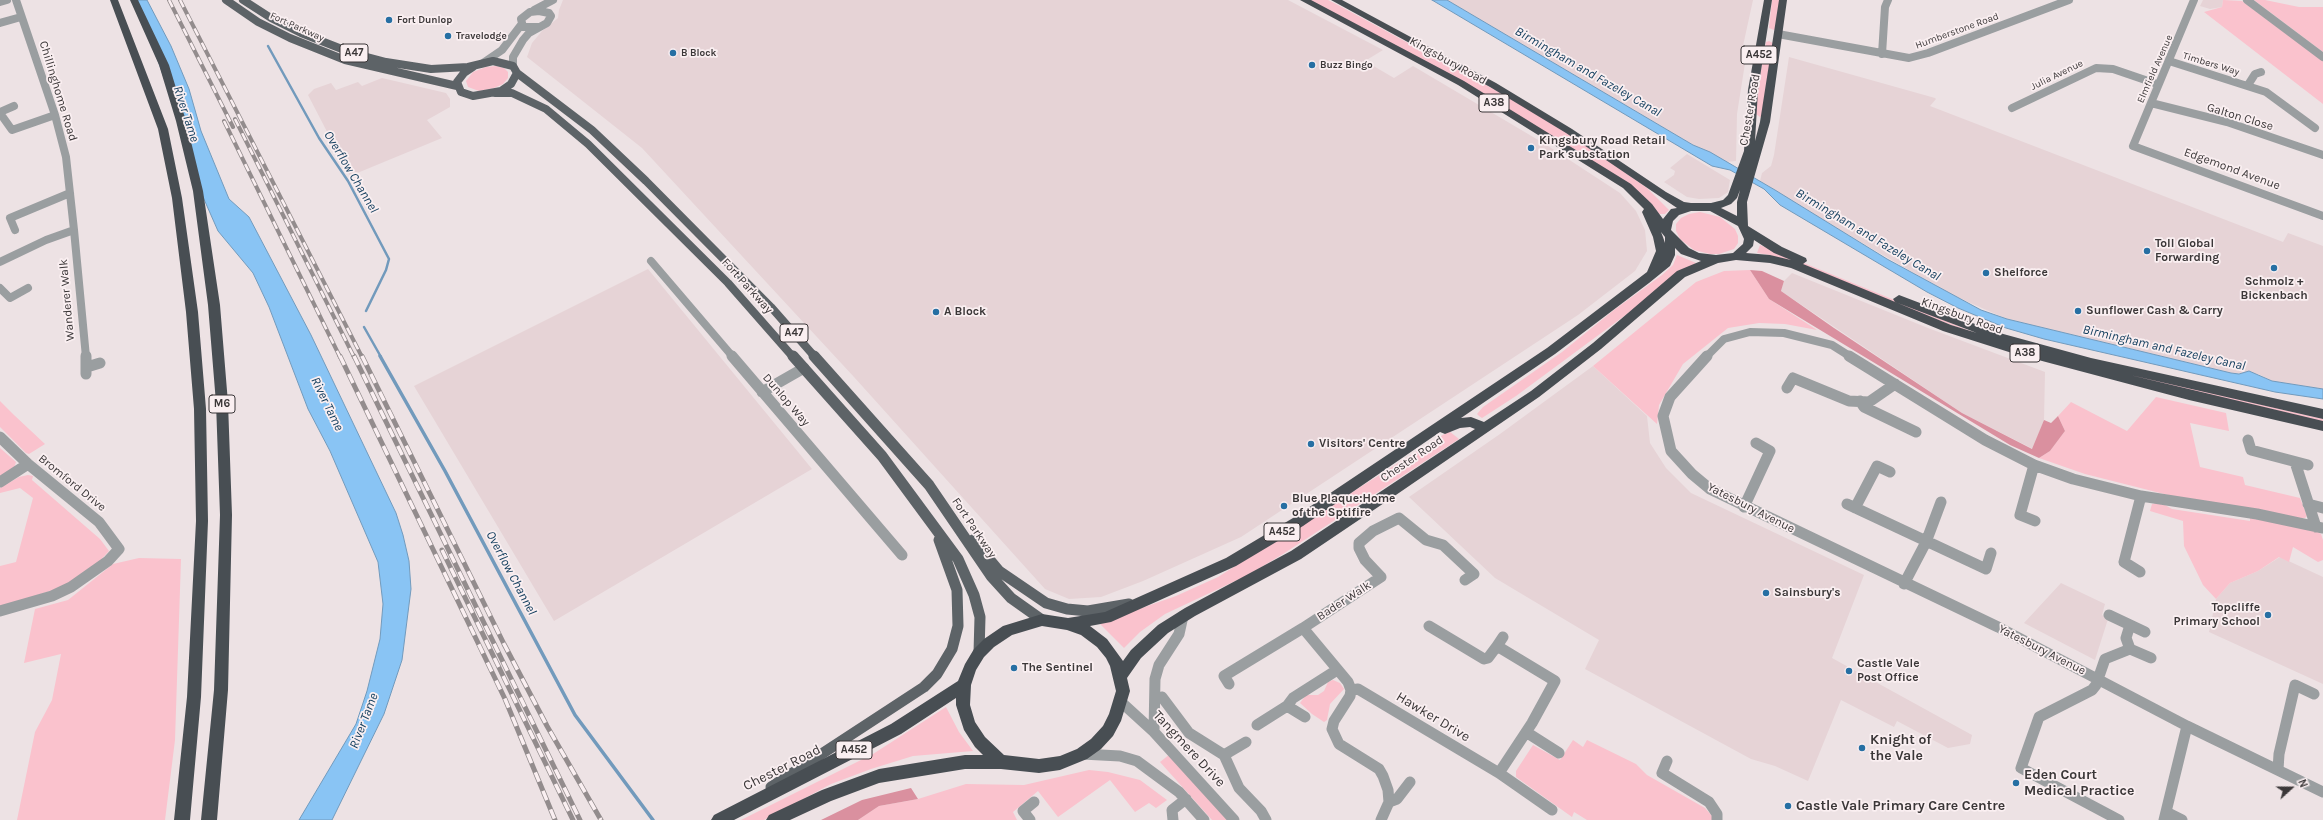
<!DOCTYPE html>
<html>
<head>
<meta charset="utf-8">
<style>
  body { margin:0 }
  #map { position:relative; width:2323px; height:820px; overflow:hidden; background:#ede2e4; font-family:Karla,sans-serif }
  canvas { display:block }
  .north { position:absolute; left:2271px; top:768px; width:40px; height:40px; -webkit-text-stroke:3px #faeff1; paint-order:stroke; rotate:69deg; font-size:11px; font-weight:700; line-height:16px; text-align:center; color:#3b3738 }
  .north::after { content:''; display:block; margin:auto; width:14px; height:18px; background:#3b3738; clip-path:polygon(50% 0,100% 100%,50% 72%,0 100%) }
</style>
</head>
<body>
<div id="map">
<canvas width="2323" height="820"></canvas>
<div class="north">N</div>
</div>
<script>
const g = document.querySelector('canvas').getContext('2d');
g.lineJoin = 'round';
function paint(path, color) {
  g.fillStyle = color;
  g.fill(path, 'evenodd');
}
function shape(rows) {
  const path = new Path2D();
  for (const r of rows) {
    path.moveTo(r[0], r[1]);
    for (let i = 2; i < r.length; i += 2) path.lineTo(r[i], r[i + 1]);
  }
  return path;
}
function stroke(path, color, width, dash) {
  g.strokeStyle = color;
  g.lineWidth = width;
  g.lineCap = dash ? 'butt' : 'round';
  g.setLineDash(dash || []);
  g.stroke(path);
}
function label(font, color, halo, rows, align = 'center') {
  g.font = font + ' Karla,sans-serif';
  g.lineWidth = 3.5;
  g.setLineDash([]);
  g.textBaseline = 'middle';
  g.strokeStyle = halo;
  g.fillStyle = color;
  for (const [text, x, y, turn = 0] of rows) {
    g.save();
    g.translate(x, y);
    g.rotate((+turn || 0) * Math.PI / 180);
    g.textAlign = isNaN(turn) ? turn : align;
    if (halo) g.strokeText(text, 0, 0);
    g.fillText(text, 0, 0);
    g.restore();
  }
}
paint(shape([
  [563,0,1288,0,1383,50,1365,61,1394,78,1413,66,1545,144,1620,193,1636,211,1645,230,1647,251,1635,271,1578,315,1241,537,1143,581,1101,597,1069,599,1045,589,854,377,642,148,527,57,532,43,542,31,558,18,559,10],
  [1447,0,1753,0,1741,55,1746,57,1737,114,1736,161,1726,162,1693,145],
  [2203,0,2223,0,2222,7,2210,9,2200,6],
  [1789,57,1935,98,1936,99,1930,106,2283,242,2288,233,2323,246,2323,389,2272,381,2258,374,2231,373,2007,319,1950,294,1814,215,1760,181,1762,173,1771,166,1774,155],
  [382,78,446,93,450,99,450,107,427,120,442,138,350,176,308,95,314,89,331,83,336,90,358,82,362,86],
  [1687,154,1730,180,1728,192,1719,198,1699,199,1687,197,1664,182,1674,175,1675,171,1670,168],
  [648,269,812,469,554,621,414,386],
  [1792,273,1928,328,2045,372,2044,420,2033,449,1962,413,1781,291,1784,281],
  [1593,366,1647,416,1650,443,1666,468,1691,493,1864,575,1832,658,1972,735,1970,744,1948,748,1897,721,1894,727,1841,700,1808,781,1775,766,1751,759,1585,669,1599,640,1495,578,1409,497,1500,434],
  [2280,557,2323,577,2323,684,2209,632,2216,599,2230,583,2258,571],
  [2061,583,2105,604,2102,615,2108,619,2095,660,2024,623]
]), '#e6d3d6');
paint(shape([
  [1309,0,1328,0,1338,5,1506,96,1583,143,1647,188,1669,210,1665,214,1659,214,1634,189,1471,86],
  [1772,0,1780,0,1776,29,1774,30,1769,28],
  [2223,0,2242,1,2323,61,2323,104,2204,12,2222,7],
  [2254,0,2265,0,2299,7,2323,7,2323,52],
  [1769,41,1773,43,1763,116,1760,117,1756,114,1757,95,1766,42],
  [496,66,504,68,508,72,508,78,503,84,494,88,479,91,468,87,466,81,473,72,486,67],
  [1700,212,1720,217,1735,229,1738,236,1738,243,1734,249,1719,254,1710,254,1694,250,1680,239,1676,231,1676,224,1681,218,1689,214],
  [1760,245,1980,335,2087,364,2323,419,2323,423,1995,342,1770,255,1757,253],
  [1677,255,1696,263,1516,396,1482,418,1479,416,1477,414,1483,407,1562,352,1614,310,1662,275,1673,265],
  [1750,270,1769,299,1817,330,1785,324,1759,323,1728,328,1683,364,1659,405,1657,424,1593,366,1696,282,1724,271],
  [2156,397,2226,413,2229,431,2190,423,2200,467,2243,477,2245,485,2300,498,2307,516,2305,518,2296,518,2176,497,2085,474,2039,458,2050,451,2065,431,2058,416,2071,402,2127,431],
  [0,401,14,415,45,444,29,454,26,453,0,427],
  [1449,431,1459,439,1283,554,1248,575,1165,614,1140,632,1124,648,1099,623,1176,596,1218,577],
  [0,448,16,462,14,468,0,477],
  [28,475,33,476,32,480,100,539,109,551,96,565,66,586,0,607,0,566,16,562,33,498,20,488,0,493,0,488,19,477],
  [2157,503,2165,505,2172,509,2250,521,2250,518,2315,530,2321,534,2323,540,2323,560,2318,562,2293,547,2289,562,2279,557,2258,571,2230,583,2216,599,2203,585,2184,546,2183,521,2150,511,2152,504],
  [139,558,181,559,175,740,165,820,17,820,35,732,52,700,61,654,24,663,35,609,68,600,113,564],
  [1333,680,1340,683,1344,689,1330,704,1327,720,1324,722,1312,714,1300,703,1306,695,1318,695,1324,691,1328,682],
  [946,707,959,732,973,751,913,756,871,769,831,784,764,820,741,820,873,754],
  [1573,740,1583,747,1587,740,1636,764,1647,775,1705,808,1712,816,1713,820,1587,820,1574,812,1572,817,1516,777,1516,771,1533,745,1560,760],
  [1170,754,1229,820,1212,820,1160,762],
  [1089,770,1108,772,1140,780,1167,800,1156,808,1149,803,1135,812,1110,780,1058,817,1038,791,1013,812,1017,820,858,820,879,806,918,799,966,784,1024,785]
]), '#fac2cd');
paint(shape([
  [1750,270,1762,271,1784,281,1781,291,1834,328,1962,413,2032,449,2044,420,2051,423,2058,416,2065,431,2050,451,2039,458,2010,445,1769,299],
  [911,788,918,799,879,806,858,820,821,820,862,800]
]), '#da909f');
const water = shape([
  [137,0,147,0,171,46,189,89,201,131,229,199,249,217,311,335,396,513,403,535,409,561,411,589,402,660,384,714,332,820,299,820,356,724,367,691,380,639,383,604,378,562,330,451,308,409,269,307,253,273,218,231,192,172,170,95,137,0],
  [1432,0,1447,0,1693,145,1710,152,1775,190,1887,259,1981,310,2007,319,2231,373,2239,374,2249,371,2272,381,2323,389,2323,399,2275,392,2044,339,2006,328,1958,308,1927,292,1780,205,1764,189,1730,170,1712,166,1432,0]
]);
paint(water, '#89c4f4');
stroke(water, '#729abc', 1);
stroke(shape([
  [268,46,319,138,348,181,389,259,386,270,366,311],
  [364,327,381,357]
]), '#729abc', 2.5);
stroke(shape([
  [380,356,445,471,575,715,653,820]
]), '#729abc', 3.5);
stroke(shape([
  [2194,0,2133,146,2323,216],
  [2247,0,2323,57],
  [0,2,7,0],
  [534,10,553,0],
  [0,23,21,17],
  [1778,34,1909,58,1928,53,2069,0],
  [1882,54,1885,7,1888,0],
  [2169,61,2266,92,2315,128],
  [483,63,502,50,521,25],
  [513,66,513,57,523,40,529,33,547,23,551,16,549,13,539,11,530,12,521,19,523,27,538,27],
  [2248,85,2255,74,2261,72],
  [2151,103,2227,122,2323,155],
  [2012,108,2096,68,2113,69,2157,84],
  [0,112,14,106],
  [0,113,12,130,55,115],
  [15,230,10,218,70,193],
  [74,230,86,357],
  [651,261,733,357],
  [0,262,46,240,74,230,66,157,55,115,16,0],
  [0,288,10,298,28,288],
  [1706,357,1724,339,1750,332,1784,333,1832,345,1851,357]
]), '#9a9ea0', 8);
stroke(shape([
  [86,356,86,374],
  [732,356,902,555],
  [1707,356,1670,397,1663,416,1671,451,1692,474,1710,489,1998,627,2187,726,2323,792],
  [1849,356,1985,440,2034,465,2073,479,2141,496,2257,514,2323,528],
  [87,367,100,363],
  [1787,388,1793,378,1849,401,1869,402,1895,384],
  [762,392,804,368],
  [1860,401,1864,407,1916,432],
  [0,437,28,464,99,522,119,549,108,561,71,587,52,596,0,611],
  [2248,440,2251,450,2308,465],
  [2295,462,2316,527],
  [2034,465,2020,515,2035,521],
  [0,482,28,464],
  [1847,504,1986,569,1991,553],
  [2308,504,2323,508],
  [1744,507,1770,451,1756,443],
  [1855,508,1877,466,1890,472],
  [2140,572,2124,562,2141,496],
  [1904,584,1926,542,1941,502],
  [2109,615,2145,632],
  [2130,625,2126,638,2130,649,2151,658],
  [1429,626,1484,659,1488,658,1497,646],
  [1229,684,1224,676,1303,628],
  [1351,690,1358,689,1499,773,1552,810],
  [1162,697,1189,733,1224,755,1239,788,1261,811,1266,820],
  [1120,701,1154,732,1234,820],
  [1287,706,1305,717],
  [1257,725,1287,706,1293,698,1337,670],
  [1154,732,1155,679,1159,665,1179,634,1183,616],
  [1526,732,1559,753],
  [1082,754,1120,756,1137,761,1179,792,1204,820],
  [1224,755,1246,742],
  [1667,761,1662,773,1709,802,1717,814,1717,820],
  [2278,770,2279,754,2295,685,2314,694],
  [1499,773,1532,723,1555,681,1497,646,1503,637],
  [1389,802,1397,799,1410,782],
  [2166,812,2182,820],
  [1030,820,1023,811,1034,802],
  [1173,820,1172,810,1186,799],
  [1381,820,1389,802,1388,790,1383,776,1379,769,1339,744,1332,729,1334,721,1350,696,1351,690,1348,682,1303,628,1381,577,1365,560,1359,548,1359,543,1373,531,1399,518,1426,540,1443,545,1474,574,1465,580],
  [2119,820,2021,768,2039,717,2092,690,2096,685,2105,659,2130,649],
  [2164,820,2187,726]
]), '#9a9ea0', 11);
stroke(shape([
  [226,0,258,22,290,38,345,60,457,86],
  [243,0,271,18,301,33,352,53,386,62,431,69,468,67,493,61,513,66,517,73,592,130,646,181,771,307,815,357],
  [473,67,464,73,457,82,461,92,473,96,501,91,511,84,517,73],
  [495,93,512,93,546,109,588,144,728,283,793,357]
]), '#5d6367', 8);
stroke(shape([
  [793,356,882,456,958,559,974,595,980,617,979,653],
  [814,356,929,485,991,576,1011,598,1042,620],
  [973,540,999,571,1046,603,1067,609,1088,611,1129,604],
  [771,787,924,687,937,674,952,649,958,626,957,590,939,540]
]), '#5d6367', 11);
paint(shape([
  [110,0,118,0,168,129,182,198,198,312,206,409,208,521,201,697,190,820,174,820,187,697,196,521,194,409,186,312,172,198,158,129,110,0],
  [130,0,138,0,169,65,186,121,203,191,220,305,228,403,232,515,228,690,217,820,201,820,214,690,220,515,216,403,208,305,193,191,176,121,159,65,130,0],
  [1300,0,1311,0,1464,81,1631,184,1652,204,1663,219,1671,209,1677,208,1566,133,1490,87,1331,0,1342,0,1496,83,1572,129,1666,192,1684,202,1691,203,1711,203,1723,200,1728,195,1744,151,1748,90,1764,0,1772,0,1758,90,1755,141,1760,122,1779,0,1787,0,1770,122,1747,202,1748,226,1782,247,1806,258,1807,261,1803,264,1951,325,1977,333,1895,302,1893,299,1899,295,1996,332,2091,358,2323,409,2323,419,2130,375,2323,421,2323,431,2189,400,2012,353,1943,331,1791,268,1770,263,1736,260,1718,263,1685,277,1601,349,1539,397,1393,497,1301,559,1195,616,1168,633,1141,658,1127,678,1130,691,1121,721,1113,736,1101,749,1087,759,1060,770,1039,773,1001,769,965,769,879,783,831,801,790,820,766,820,769,815,822,790,879,769,965,755,983,755,975,747,964,730,956,705,956,698,901,734,734,820,711,820,714,815,891,724,958,681,965,664,974,649,984,639,1003,626,1042,614,1068,618,1105,612,1226,558,1293,518,1547,348,1647,272,1656,251,1653,237,1642,212,1644,209,1623,188,1458,85,1300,0],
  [1740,190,1737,202,1737,216,1721,208,1731,204,1737,198,1740,190],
  [1691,211,1710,211,1738,226,1744,239,1743,244,1733,253,1716,255,1699,253,1689,248,1671,230,1673,221,1679,215,1691,211],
  [1661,232,1665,237,1665,243,1663,237,1661,232],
  [1754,240,1774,253,1791,260,1770,255,1746,253,1753,246,1754,240],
  [1675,248,1681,254,1701,261,1677,271,1593,343,1531,391,1484,422,1471,417,1461,418,1555,354,1649,283,1670,266,1675,255,1675,248],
  [1470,427,1475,429,1291,551,1185,608,1158,625,1131,650,1123,661,1107,639,1090,626,1111,622,1236,566,1303,526,1440,432,1445,434,1460,428,1470,427],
  [1042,626,1067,630,1081,635,1097,647,1106,658,1110,666,1116,691,1109,714,1103,726,1091,739,1077,749,1060,756,1039,759,1004,755,985,737,975,722,970,705,971,685,976,670,984,657,994,647,1012,635,1042,626]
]), '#484e53');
const railFar1 = shape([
  [169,0,233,127],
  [180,0,362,357],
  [235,119,354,357],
  [224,121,340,357]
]);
const rail = shape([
  [340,356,505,699,555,820],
  [354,356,580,820],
  [362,356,504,644,547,726,601,820],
  [442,550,573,820]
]);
stroke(railFar1, '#938c8d', 4);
stroke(rail, '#938c8d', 5);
stroke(railFar1, '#faeff1', 2.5, [8]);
stroke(rail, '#faeff1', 3.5, [10]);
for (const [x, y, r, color] of [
  [389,20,4,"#266fa3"],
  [448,36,4,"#266fa3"],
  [673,53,4,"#266fa3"],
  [1312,65,4,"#266fa3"],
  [1531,148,4,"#266fa3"],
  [2147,251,4,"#266fa3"],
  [2274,268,4,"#266fa3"],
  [1986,273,4,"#266fa3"],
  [2078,311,4,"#266fa3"],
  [936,312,4,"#266fa3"],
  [1311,444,4,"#266fa3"],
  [1284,506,4,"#266fa3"],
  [1766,593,4,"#266fa3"],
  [2268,615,4,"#266fa3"],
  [1014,668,4,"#266fa3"],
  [1849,671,4,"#266fa3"],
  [1862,748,4,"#266fa3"],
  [2016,783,4,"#266fa3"],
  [1788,806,4,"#266fa3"]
]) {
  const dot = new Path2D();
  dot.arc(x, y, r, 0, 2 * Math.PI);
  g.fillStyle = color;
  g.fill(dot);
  stroke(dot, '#faeff1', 1.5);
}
label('bold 10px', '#3b3738', '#faeff1', [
  ["Fort Dunlop",397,20],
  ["Travelodge",456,36],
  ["B Block",681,53],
  ["Buzz Bingo",1320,65]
], 'left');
label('10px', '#3b3738', '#faeff1', [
  ["Fort Parkway",297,27,24],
  ["Humberstone Road",1957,31,-20],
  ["Timbers Way",2211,64,17],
  ["Elmfield Avenue",2155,69,-66],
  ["Julia Avenue",2057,75,-26]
]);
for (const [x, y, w] of [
  [354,53,28],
  [1759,55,36],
  [1494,103,30],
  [794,333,28],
  [2025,353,30],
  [222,404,26],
  [1282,532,36],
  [854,750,36]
]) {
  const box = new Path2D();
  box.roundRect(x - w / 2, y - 9, w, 18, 3);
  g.fillStyle = '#faeff1';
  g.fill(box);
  stroke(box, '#3b3738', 1);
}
label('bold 11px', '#3b3738', null, [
  ["A47",354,53],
  ["A452",1759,55],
  ["A38",1494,103],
  ["A47",794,333],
  ["A38",2025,353],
  ["M6",222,404],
  ["A452",1282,532],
  ["A452",854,750]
]);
label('12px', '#3b3738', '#faeff1', [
  ["Kingsbury Road",1448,61,29],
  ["Chillinghome Road",58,91,73],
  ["Chester Road",1750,110,-80],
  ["Galton Close",2240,117,17],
  ["Edgemond Avenue",2232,169,20],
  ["Fort Parkway",747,286,48],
  ["Wanderer Walk",67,300,-95],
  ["Kingsbury Road",1962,316,20],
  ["Dunlop Way",786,400,49],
  ["Chester Road",1412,459,-34],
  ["Bromford Drive",72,483,39],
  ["Yatesbury Avenue",1751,508,27],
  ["Fort Parkway",974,528,56],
  ["Bader Walk",1344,601,-33],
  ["Yatesbury Avenue",2042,650,27]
]);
label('bold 12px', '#3b3738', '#faeff1', [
  ["Kingsbury Road Retail",1539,141],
  ["Park substation",1539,155],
  ["Toll Global",2155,244],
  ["Forwarding",2155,258],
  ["Shelforce",1994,273],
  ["Schmolz +",2274,282,"center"],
  ["Bickenbach",2274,296,"center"],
  ["Sunflower Cash & Carry",2086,311],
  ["A Block",944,312],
  ["Visitors' Centre",1319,444],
  ["Blue Plaque:Home",1292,499],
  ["of the Sptifire",1292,513],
  ["Sainsbury's",1774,593],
  ["Topcliffe",2260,608,"right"],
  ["Primary School",2260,622,"right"],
  ["Castle Vale",1857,664],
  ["Post Office",1857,678],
  ["The Sentinel",1022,668]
], 'left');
label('italic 13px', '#103c5c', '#faeff1', [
  ["Birmingham and Fazeley Canal",1588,72,30],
  ["River Tame",186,114,72],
  ["Overflow Channel",351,172,59],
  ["Birmingham and Fazeley Canal",1868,235,31],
  ["Birmingham and Fazeley Canal",2164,348,13],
  ["River Tame",327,404,64],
  ["Overflow Channel",511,573,62],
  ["River Tame",364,721,-69]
]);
label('14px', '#3b3738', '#faeff1', [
  ["Hawker Drive",1433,717,31],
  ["Tangmere Drive",1189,749,47],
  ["Chester Road",782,768,-27]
]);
label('bold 14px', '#3b3738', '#faeff1', [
  ["Knight of",1870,740],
  ["the Vale",1870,756],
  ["Eden Court",2024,775],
  ["Medical Practice",2024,791],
  ["Castle Vale Primary Care Centre",1796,806]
], 'left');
</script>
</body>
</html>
